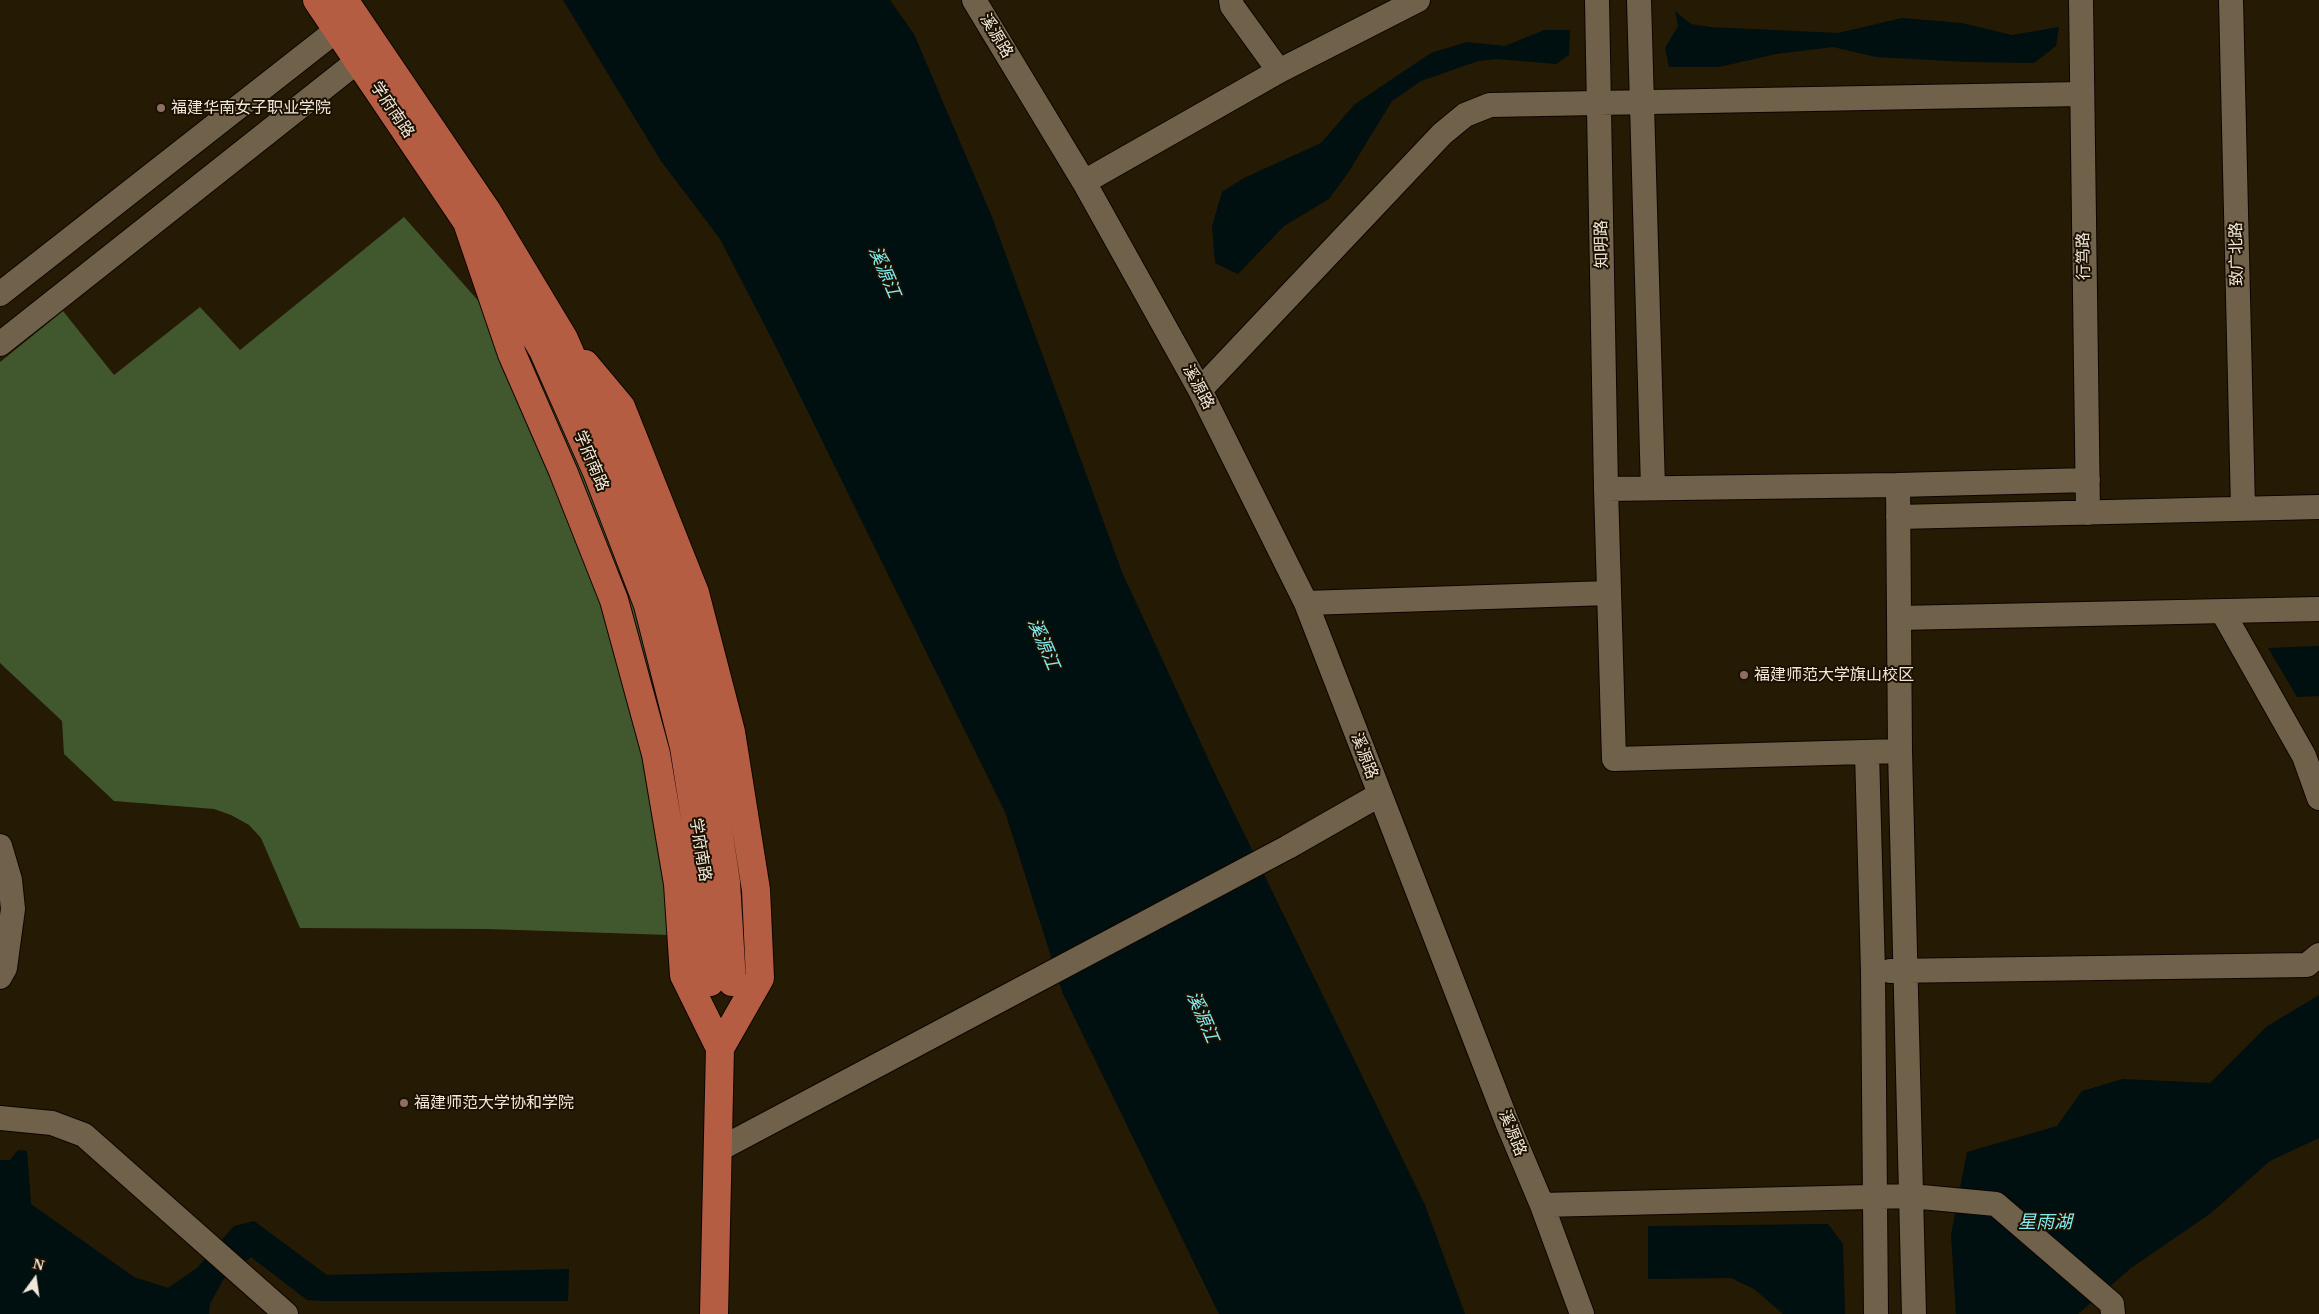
<!DOCTYPE html>
<html>
<head>
<meta charset="utf-8">
<style>
  body { margin:0 }
  #map { position:relative; width:2319px; height:1314px; overflow:hidden; background:#251a04; font-family:"Noto Serif",serif }
  canvas { display:block }
  .north { position:absolute; left:10px; top:1254px; width:50px; height:50px; -webkit-text-stroke:4px #1c1000; paint-order:stroke; rotate:14deg; font-size:14px; font-weight:700; line-height:20px; text-align:center; color:#f0e8da }
  .north::after { content:''; display:block; margin:auto; width:18px; height:22px; background:#f0e8da; clip-path:polygon(50% 0,100% 100%,50% 72%,0 100%) }
</style>
</head>
<body>
<div id="map">
<canvas width="2319" height="1314"></canvas>
<div class="north">N</div>
</div>
<script>
const g = document.querySelector('canvas').getContext('2d');
g.lineJoin = 'round';
function paint(path, color) {
  g.fillStyle = color;
  g.fill(path, 'evenodd');
}
function shape(rows) {
  const path = new Path2D();
  for (const r of rows) {
    path.moveTo(r[0], r[1]);
    for (let i = 2; i < r.length; i += 2) path.lineTo(r[i], r[i + 1]);
  }
  return path;
}
function stroke(path, color, width, dash) {
  g.strokeStyle = color;
  g.lineWidth = width;
  g.lineCap = dash ? 'butt' : 'round';
  g.setLineDash(dash || []);
  g.stroke(path);
}
function label(font, color, halo, rows, align = 'center') {
  g.font = font + ' "Noto Serif","Noto Sans SC",serif';
  g.lineWidth = 4;
  g.setLineDash([]);
  g.textBaseline = 'middle';
  g.strokeStyle = halo;
  g.fillStyle = color;
  for (const [text, x, y, turn = 0] of rows) {
    g.save();
    g.translate(x, y);
    g.rotate((+turn || 0) * Math.PI / 180);
    g.textAlign = isNaN(turn) ? turn : align;
    if (halo) g.strokeText(text, 0, 0);
    g.fillText(text, 0, 0);
    g.restore();
  }
}
paint(shape([
  [404,217,546,377,641,597,682,806,669,935,488,929,300,928,261,838,249,825,231,815,214,809,114,801,64,754,62,721,0,663,0,362,63,311,114,375,200,307,240,350]
]), '#41572d');
paint(shape([
  [563,0,890,0,914,34,992,217,1122,572,1217,778,1425,1205,1465,1314,1219,1314,1063,994,1005,812,776,347,720,239,661,161],
  [1675,11,1691,24,1710,27,1838,33,1902,18,1962,23,2012,35,2059,27,2056,46,2034,63,1969,62,1876,57,1833,47,1776,54,1719,67,1669,67,1665,48,1678,26],
  [1544,30,1570,30,1569,55,1556,64,1497,59,1478,61,1421,81,1392,101,1348,173,1329,199,1284,226,1238,274,1215,263,1212,226,1222,192,1244,178,1321,143,1355,104,1431,53,1467,42,1505,46],
  [2319,646,2319,696,2297,697,2268,648],
  [2319,995,2319,1138,2270,1161,2211,1213,2131,1268,2078,1314,1956,1314,1951,1235,1967,1152,2057,1126,2082,1091,2123,1079,2210,1083,2266,1027],
  [18,1150,27,1151,31,1204,134,1277,168,1288,197,1268,234,1226,254,1221,327,1275,569,1269,568,1301,323,1301,307,1300,251,1257,223,1280,210,1304,209,1314,0,1314,0,1160,10,1160],
  [1828,1224,1843,1244,1845,1314,1783,1314,1754,1289,1731,1278,1648,1279,1648,1226]
]), '#000f10');
const minor = shape([
  [974,0,1084,182,1200,390,1306,603,1507,1122,1542,1205,1911,1196,1996,1204,2112,1304,2113,1314],
  [1231,0,1232,6,1279,71],
  [1597,0,1606,489],
  [1639,0,1653,488],
  [2081,0,2088,513],
  [2231,0,2243,508],
  [1084,182,1279,71,1418,0],
  [0,294,338,29],
  [0,344,359,60],
  [1200,390,1442,134,1465,115,1490,105,2081,94],
  [1898,485,1900,751,1614,759,1606,489,1898,485],
  [1898,485,2088,480],
  [1898,517,2319,507],
  [1306,603,1609,593],
  [2222,611,2304,756,2319,798],
  [1899,618,2319,609],
  [1900,751,1914,1314],
  [1867,752,1873,972,1876,1314],
  [0,846,10,880,13,909,5,968,0,977],
  [1890,971,2307,965,2319,955],
  [0,1118,52,1123,84,1135,286,1314],
  [718,1150,1288,847,1379,795],
  [1542,1205,1582,1314]
]);
const major = shape([
  [317,0,467,222,543,350,597,472,648,605,684,747,706,886,710,982],
  [344,0,487,211,564,339,619,465,669,601,705,743,726,882,732,982],
  [467,222,512,354,563,471,614,600,656,754,678,884,684,975,720,1048,714,1314],
  [585,364,621,407,695,593,731,732,756,890,760,978,720,1048]
]);
stroke(minor, '#0e0500', 26);
stroke(major, '#0e0500', 30);
stroke(minor, '#70624a', 24);
stroke(major, '#b55d43', 28);
for (const [x, y, r, color] of [
  [161,108,5,"#8d6e63"],
  [1744,675,5,"#8d6e63"],
  [404,1103,5,"#8d6e63"]
]) {
  const dot = new Path2D();
  dot.arc(x, y, r, 0, 2 * Math.PI);
  g.fillStyle = color;
  g.fill(dot);
  stroke(dot, '#1c1000', 2);
}
label('16px', '#f0e8da', '#1c1000', [
  ["溪源路",996,36,59],
  ["学府南路",392,110,56],
  ["知明路",1602,244,-91],
  ["致广北路",2237,254,-91],
  ["行笃路",2084,256,-91],
  ["溪源路",1198,387,62],
  ["学府南路",591,461,67],
  ["溪源路",1364,756,69],
  ["学府南路",700,850,81],
  ["溪源路",1512,1133,68]
]);
label('16px', '#f0e8da', '#1c1000', [
  ["福建华南女子职业学院",171,108],
  ["福建师范大学旗山校区",1754,675],
  ["福建师范大学协和学院",414,1103]
], 'left');
label('italic 18px', '#82eef2', '#1c1000', [
  ["溪源江",884,272,67],
  ["溪源江",1043,644,67],
  ["溪源江",1202,1017,67],
  ["星雨湖",2045,1223]
]);
</script>
</body>
</html>
